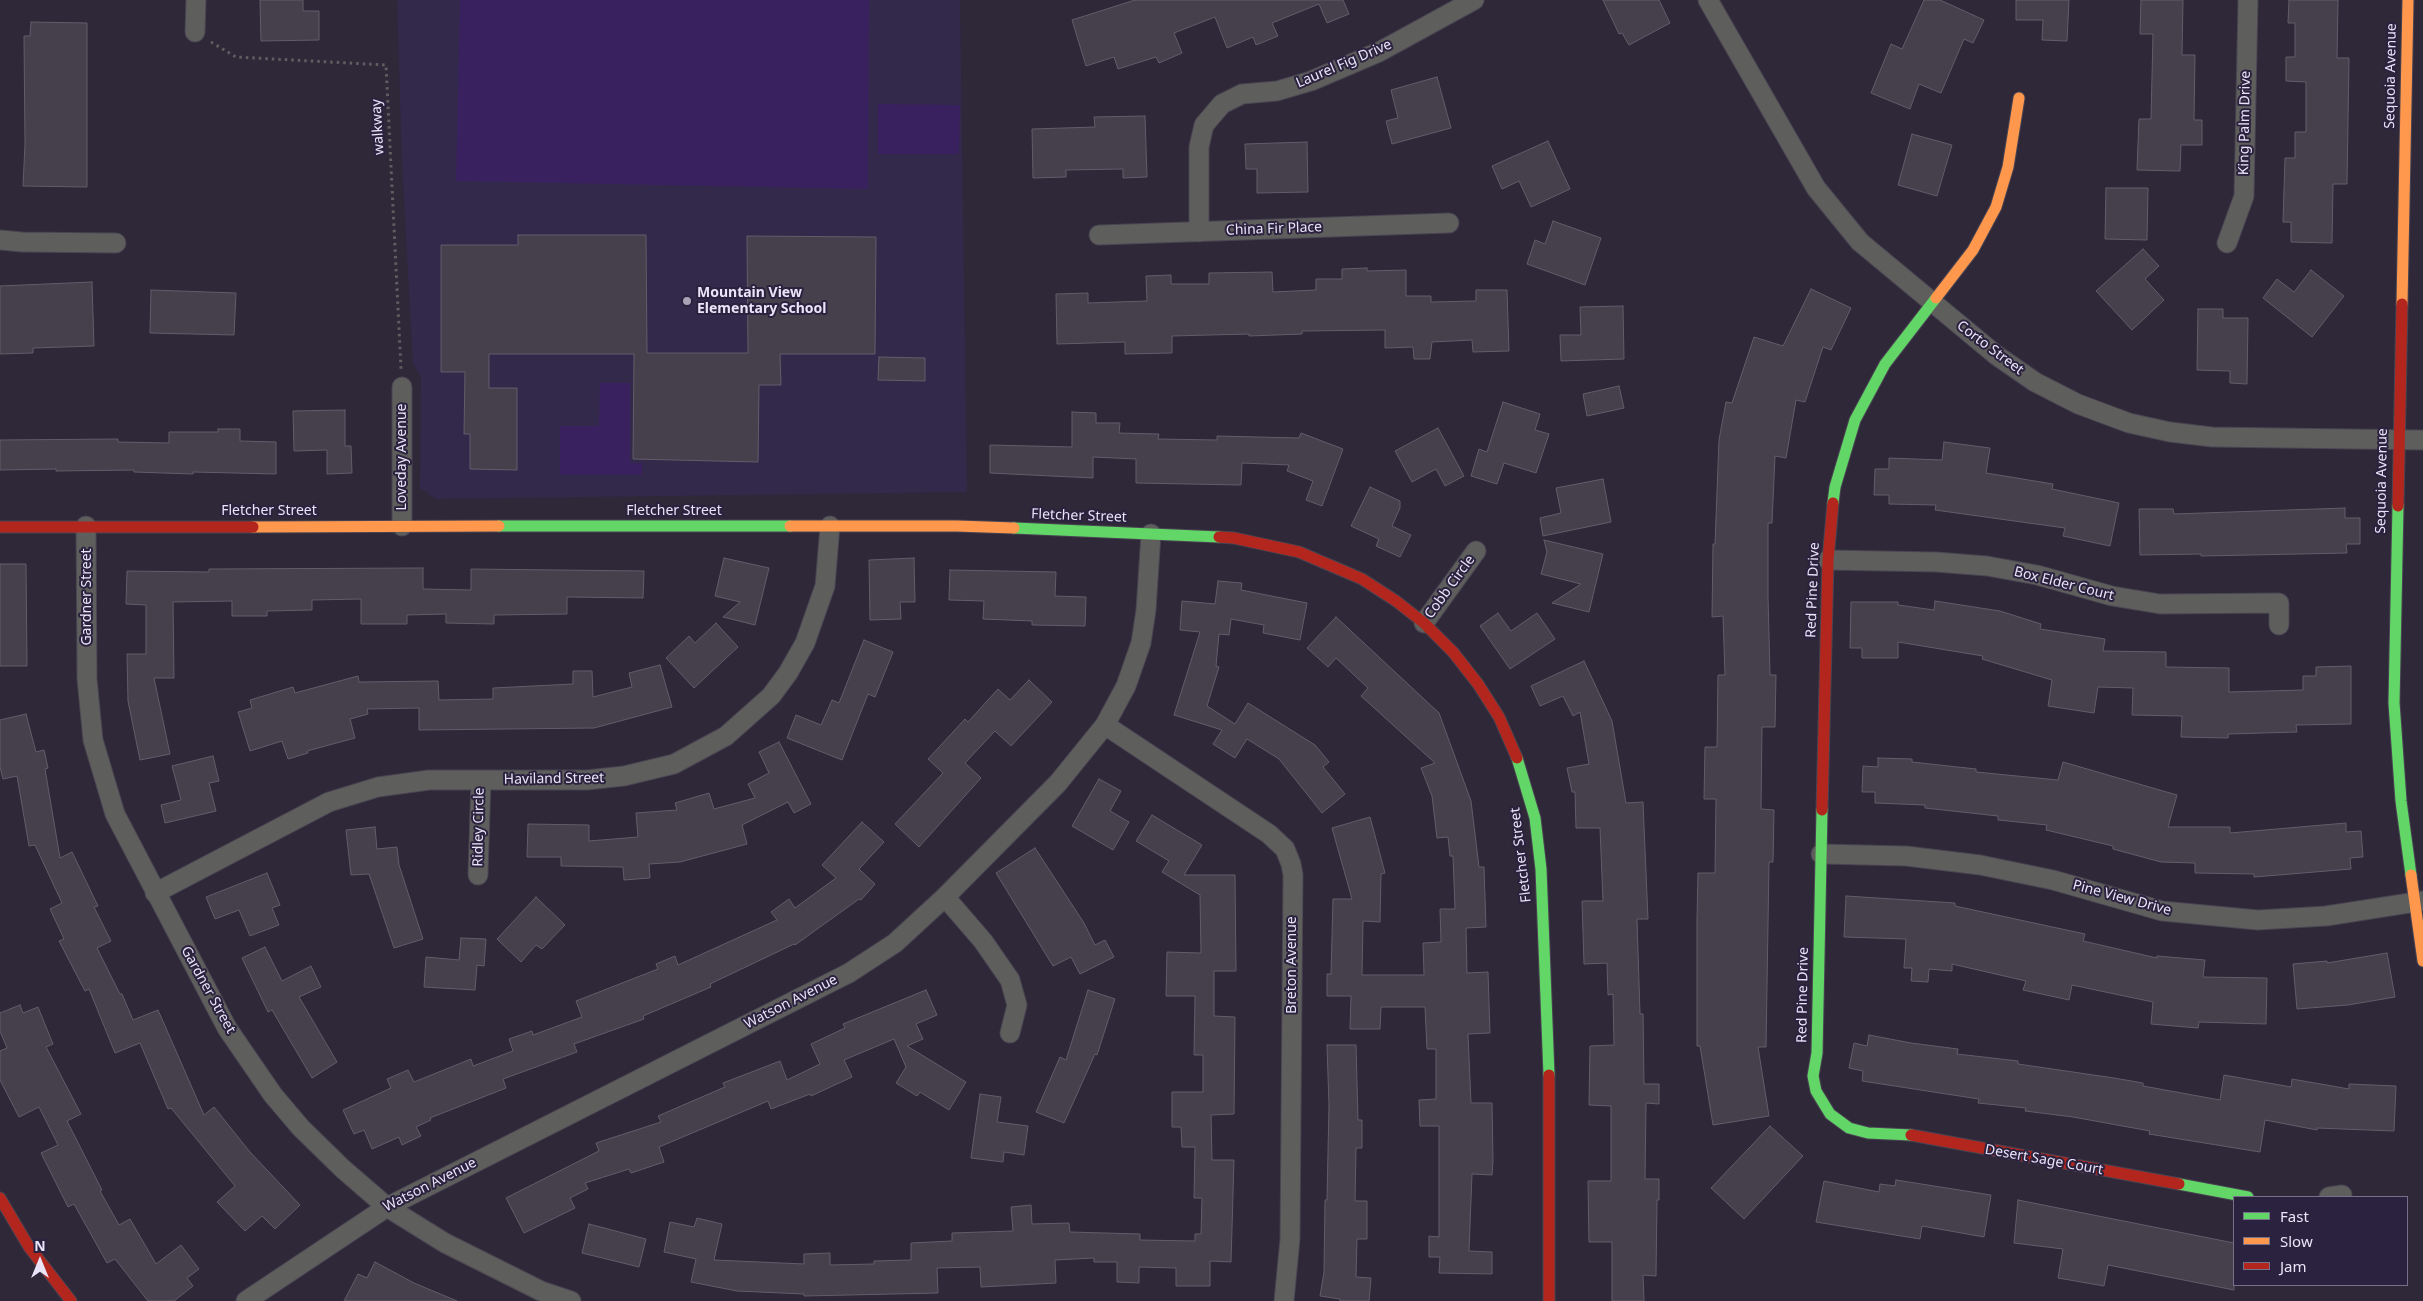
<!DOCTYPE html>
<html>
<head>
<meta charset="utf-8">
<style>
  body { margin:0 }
  #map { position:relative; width:2423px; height:1301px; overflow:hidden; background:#2e2839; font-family:"Noto Sans",sans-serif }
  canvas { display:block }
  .legend { position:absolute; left:2233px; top:1196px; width:175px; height:90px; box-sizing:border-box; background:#2b223f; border:1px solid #777089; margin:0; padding:6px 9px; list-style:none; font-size:15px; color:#e9e4f8 }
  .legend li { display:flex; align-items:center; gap:10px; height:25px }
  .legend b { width:25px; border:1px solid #777089 }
  .north { position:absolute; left:15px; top:1236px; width:50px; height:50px; -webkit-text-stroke:4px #2b223f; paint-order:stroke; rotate:0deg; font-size:14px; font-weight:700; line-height:20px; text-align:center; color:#e9e4f8 }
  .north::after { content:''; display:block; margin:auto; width:18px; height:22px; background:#e9e4f8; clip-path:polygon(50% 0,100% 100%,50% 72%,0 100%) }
</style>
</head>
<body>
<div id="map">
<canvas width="2423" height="1301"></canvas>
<ul class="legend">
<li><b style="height:6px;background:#63d668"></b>Fast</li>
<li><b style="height:6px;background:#ff974d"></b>Slow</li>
<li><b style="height:6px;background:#b3261e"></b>Jam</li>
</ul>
<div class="north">N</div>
</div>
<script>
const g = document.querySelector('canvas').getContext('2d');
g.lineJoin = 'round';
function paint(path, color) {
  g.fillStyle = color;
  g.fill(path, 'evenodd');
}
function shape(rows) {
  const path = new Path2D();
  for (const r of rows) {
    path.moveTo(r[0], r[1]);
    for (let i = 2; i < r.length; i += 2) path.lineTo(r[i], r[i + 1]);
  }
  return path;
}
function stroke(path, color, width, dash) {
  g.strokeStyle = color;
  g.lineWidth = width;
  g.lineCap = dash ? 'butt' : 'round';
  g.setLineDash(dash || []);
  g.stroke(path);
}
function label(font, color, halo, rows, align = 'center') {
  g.font = font + ' "Noto Sans",sans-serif';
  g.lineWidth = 4;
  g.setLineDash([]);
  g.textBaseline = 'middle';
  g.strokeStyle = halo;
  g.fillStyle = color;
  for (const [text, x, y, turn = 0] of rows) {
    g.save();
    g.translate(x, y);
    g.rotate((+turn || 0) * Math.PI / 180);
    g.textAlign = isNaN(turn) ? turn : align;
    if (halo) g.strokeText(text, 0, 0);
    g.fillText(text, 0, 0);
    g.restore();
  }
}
paint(shape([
  [397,0,960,0,967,492,436,499,420,488,421,376,413,364,402,164]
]), '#33294a');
paint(shape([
  [460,0,869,0,868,189,456,181],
  [878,104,960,105,959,154,878,154],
  [600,383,630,383,630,463,642,463,642,475,560,475,560,426,599,426,599,429]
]), '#392160');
const building = shape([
  [260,0,303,0,303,11,319,11,319,40,261,41,260,0],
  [1135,0,1343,0,1349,14,1327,23,1319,4,1272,23,1278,36,1256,45,1253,37,1227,48,1215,17,1174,33,1182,53,1159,63,1156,57,1118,69,1114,57,1086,66,1072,20,1135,0],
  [1603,0,1659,0,1670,23,1629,45,1622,33,1619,34,1603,0],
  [1924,0,1940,0,1984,20,1973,43,1964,39,1941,93,1919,84,1910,109,1871,93,1891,44,1902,49,1924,0],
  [2016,0,2069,0,2067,41,2042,40,2043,20,2016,20,2016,0],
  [2141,0,2183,0,2182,55,2195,55,2194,120,2202,120,2202,145,2181,145,2180,171,2137,170,2139,119,2151,119,2153,34,2140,34,2141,0],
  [2289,0,2338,0,2337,58,2349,58,2347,184,2333,184,2332,243,2291,242,2291,222,2283,222,2285,158,2295,158,2295,132,2306,132,2306,82,2286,81,2286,57,2295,57,2295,23,2288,23,2289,0],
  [31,22,87,23,87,187,23,186,25,144,24,36,30,36,31,22],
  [1437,77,1451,128,1392,144,1386,121,1398,118,1391,90,1437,77],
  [1145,116,1147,177,1123,178,1123,169,1066,170,1066,177,1033,178,1032,129,1095,127,1094,117,1145,116],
  [1912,134,1952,145,1937,196,1898,185,1912,134],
  [1548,141,1570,189,1531,207,1519,181,1502,189,1492,166,1548,141],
  [1307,142,1308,192,1257,193,1257,169,1246,169,1245,144,1307,142],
  [2106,188,2148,188,2147,240,2105,239,2106,188],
  [1553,221,1601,238,1585,285,1527,264,1535,240,1545,244,1553,221],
  [518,235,646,235,647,353,748,353,747,236,876,237,875,354,780,354,781,385,759,385,758,462,633,459,634,354,489,354,489,388,517,388,517,470,470,469,470,434,464,434,465,372,441,372,441,245,518,245,518,235],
  [2143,249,2159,266,2145,279,2164,300,2132,330,2096,291,2143,249],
  [1367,268,1367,271,1406,270,1406,296,1431,296,1431,302,1476,301,1476,290,1507,290,1509,351,1473,352,1472,340,1432,342,1430,359,1414,359,1413,347,1385,348,1385,330,1302,331,1302,334,1249,336,1249,334,1172,336,1172,353,1125,354,1125,342,1057,344,1056,294,1088,293,1088,303,1147,301,1146,276,1171,275,1171,284,1209,284,1209,273,1272,272,1273,292,1316,290,1316,279,1342,279,1342,269,1367,268],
  [2311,270,2344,296,2312,337,2263,298,2277,279,2294,292,2311,270],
  [92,282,94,346,33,348,33,353,0,354,0,286,92,282],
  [1811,289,1851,308,1831,350,1823,347,1805,402,1796,400,1786,458,1775,456,1772,523,1768,523,1768,597,1770,675,1776,675,1775,727,1762,727,1761,809,1774,810,1773,862,1769,862,1766,1047,1758,1047,1769,1116,1713,1125,1700,1046,1697,1046,1697,919,1698,873,1715,873,1716,799,1704,799,1705,747,1717,747,1718,675,1725,675,1723,616,1712,617,1713,544,1715,544,1719,440,1726,402,1732,403,1754,337,1783,346,1811,289],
  [151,290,236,293,234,335,150,333,151,290],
  [1623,306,1624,359,1561,361,1560,335,1581,335,1580,307,1623,306],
  [2198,309,2223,309,2223,318,2248,318,2247,384,2230,383,2230,371,2197,370,2198,309],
  [879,357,925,358,925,381,878,380,879,357],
  [1619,386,1624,408,1587,416,1583,394,1619,386],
  [1503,402,1540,414,1535,430,1549,434,1536,473,1504,463,1497,484,1471,476,1479,449,1487,452,1503,402],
  [345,410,345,446,351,446,352,473,327,474,327,450,294,451,293,411,345,410],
  [1072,412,1096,413,1096,423,1120,423,1119,433,1159,434,1158,439,1217,440,1217,436,1299,438,1301,433,1343,449,1322,506,1306,500,1313,481,1287,471,1289,465,1242,463,1241,485,1136,483,1136,459,1093,457,1093,478,990,473,990,445,1072,447,1072,412],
  [1438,428,1464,476,1445,486,1436,469,1412,482,1395,451,1438,428],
  [218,429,240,429,240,441,276,442,276,474,193,472,193,474,134,472,134,470,56,471,56,469,0,470,0,440,118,439,118,442,169,443,169,432,218,432,218,429],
  [1944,442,1990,448,1986,473,2053,484,2052,489,2119,503,2110,546,2063,536,2065,528,1935,510,1936,505,1889,504,1889,495,1874,495,1875,469,1889,469,1889,458,1942,460,1944,442],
  [1603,479,1611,522,1543,536,1540,518,1561,513,1556,488,1603,479],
  [1370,487,1400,501,1400,508,1392,526,1411,535,1400,557,1376,546,1379,539,1351,526,1370,487],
  [2345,508,2345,518,2360,518,2360,544,2346,544,2347,553,2201,556,2201,554,2140,555,2139,509,2173,509,2174,514,2345,508],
  [1544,540,1603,554,1589,612,1552,603,1581,584,1541,574,1547,552,1544,540],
  [724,558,769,568,755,625,723,617,740,602,715,596,724,558],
  [914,558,915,602,900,602,901,619,870,620,869,560,914,558],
  [0,564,26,564,27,666,0,666,0,564],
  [423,568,423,589,471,590,471,569,644,571,643,598,567,597,567,614,494,615,494,624,446,623,446,614,407,615,407,624,361,624,361,599,312,600,312,610,267,611,267,616,232,616,232,601,173,602,174,678,154,678,170,754,140,760,128,701,127,654,146,654,146,605,126,604,127,571,209,572,209,569,423,568],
  [950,570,1056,572,1055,596,1086,597,1085,626,1032,625,1032,621,983,619,984,601,949,600,950,570],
  [1218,581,1242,583,1241,590,1307,603,1300,640,1263,633,1264,625,1231,619,1229,635,1219,634,1216,666,1219,667,1207,706,1235,724,1248,703,1315,745,1329,762,1323,767,1345,794,1322,813,1279,759,1247,739,1235,758,1213,744,1222,730,1174,715,1200,632,1180,630,1182,601,1215,604,1218,581],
  [1935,601,2000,611,2041,624,2040,629,2105,639,2103,651,2166,652,2166,667,2229,668,2229,692,2303,690,2303,676,2316,676,2316,667,2351,666,2351,724,2296,725,2297,732,2228,734,2228,738,2181,737,2182,716,2132,715,2133,688,2098,687,2094,713,2048,706,2052,680,1982,659,1983,656,1898,642,1898,658,1862,658,1862,648,1850,648,1851,602,1898,602,1898,605,1934,610,1935,601],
  [1498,613,1511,631,1537,613,1555,639,1510,669,1480,626,1498,613],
  [1336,617,1439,713,1471,801,1479,867,1484,867,1486,927,1466,928,1467,973,1488,972,1490,1033,1468,1034,1471,1103,1492,1103,1493,1160,1492,1175,1472,1174,1469,1251,1492,1252,1492,1274,1439,1273,1440,1257,1429,1257,1429,1236,1439,1237,1439,1126,1420,1126,1419,1100,1436,1099,1436,1049,1427,1049,1425,1007,1381,1007,1380,1029,1350,1029,1351,996,1327,996,1327,974,1331,974,1333,899,1352,899,1332,828,1370,817,1385,873,1381,874,1380,922,1363,921,1362,975,1424,975,1423,943,1441,942,1440,909,1455,909,1453,856,1450,856,1448,837,1437,838,1432,796,1421,768,1435,763,1361,696,1368,688,1336,658,1328,667,1307,648,1336,617],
  [716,623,738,647,694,688,666,658,689,636,695,643,716,623],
  [864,640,893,652,875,697,868,694,842,760,787,738,796,715,821,725,832,700,839,703,864,640],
  [1584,661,1612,721,1626,803,1643,802,1648,919,1637,919,1640,1014,1643,1014,1644,1084,1659,1084,1659,1104,1646,1103,1645,1179,1659,1179,1659,1200,1657,1200,1656,1276,1643,1275,1644,1301,1612,1301,1612,1242,1589,1242,1588,1181,1611,1181,1611,1106,1589,1105,1590,1046,1614,1045,1613,994,1608,995,1607,963,1584,964,1582,901,1603,901,1600,828,1576,828,1575,792,1572,792,1567,768,1589,764,1580,712,1573,716,1563,696,1540,706,1531,686,1584,661],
  [660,665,672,707,594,728,419,730,419,708,367,709,368,714,350,719,355,738,307,751,308,753,288,759,282,741,250,751,238,712,252,708,250,700,293,687,295,693,358,676,359,682,438,681,439,700,493,699,493,688,573,684,573,671,592,671,593,697,632,687,629,673,660,665],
  [1029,680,1052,702,1011,746,995,731,965,763,981,778,919,847,895,824,943,773,928,759,965,719,968,722,998,689,1010,700,1029,680],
  [26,714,36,752,44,750,48,768,45,769,60,858,72,852,98,906,94,907,111,941,97,948,120,994,122,994,133,1020,158,1010,204,1115,214,1107,250,1152,300,1205,275,1229,262,1216,245,1231,217,1202,235,1186,171,1108,168,1109,140,1043,115,1053,89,989,85,991,59,941,64,939,50,909,62,903,35,845,29,846,17,776,3,779,0,767,0,720,26,714],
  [779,742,811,804,794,813,788,802,742,825,747,844,680,862,649,864,650,878,624,880,623,867,561,866,561,857,527,857,528,824,589,825,589,841,638,837,636,813,677,810,675,803,709,793,714,809,755,798,748,784,769,773,759,752,779,742],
  [213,756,219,781,209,783,216,811,165,823,161,805,181,800,172,766,213,756],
  [1878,758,1912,759,1912,762,1976,769,1976,772,2058,780,2063,762,2177,795,2168,827,2230,827,2230,833,2346,823,2346,832,2361,831,2363,857,2350,858,2351,869,2254,877,2254,874,2195,873,2195,863,2161,862,2113,849,2113,846,2046,830,2047,825,1998,820,1998,816,1925,808,1925,805,1875,803,1875,792,1862,792,1863,766,1878,767,1878,758],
  [1099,779,1121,791,1110,811,1129,822,1113,850,1072,826,1099,779],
  [1152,815,1202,845,1184,875,1235,875,1236,971,1214,971,1214,1016,1235,1017,1234,1114,1211,1115,1212,1160,1234,1160,1231,1262,1210,1261,1210,1286,1176,1286,1176,1268,1139,1267,1139,1283,1117,1282,1117,1262,1094,1262,1094,1258,1055,1260,1056,1283,981,1287,980,1267,937,1268,938,1293,804,1296,804,1294,737,1291,691,1282,696,1259,664,1252,670,1222,694,1227,697,1218,722,1224,714,1260,804,1264,804,1254,830,1253,830,1265,874,1264,874,1261,911,1260,911,1243,952,1241,952,1233,1013,1231,1011,1207,1031,1205,1032,1224,1069,1223,1070,1232,1140,1234,1140,1240,1195,1241,1195,1234,1201,1234,1202,1198,1194,1198,1195,1147,1182,1147,1181,1127,1172,1127,1172,1092,1203,1092,1203,1055,1194,1055,1195,996,1166,996,1167,952,1201,953,1200,895,1162,872,1169,861,1136,841,1152,815],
  [862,822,884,842,859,869,875,884,861,900,859,899,795,945,794,944,710,984,711,987,643,1016,644,1019,574,1044,577,1052,503,1079,506,1088,430,1118,431,1120,416,1127,421,1136,402,1145,399,1137,372,1149,364,1130,354,1134,343,1110,391,1088,387,1079,408,1070,414,1082,471,1059,473,1066,513,1051,509,1039,532,1031,533,1035,582,1017,576,1001,658,969,656,964,675,956,678,965,777,920,771,912,789,899,795,908,836,878,822,865,862,822],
  [375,827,377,849,397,847,399,865,423,939,394,948,369,874,351,875,346,830,375,827],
  [1035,848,1084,923,1095,945,1105,940,1114,957,1080,974,1071,957,1053,966,996,873,1035,848],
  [267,873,280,905,272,908,279,925,250,936,239,910,215,919,206,897,267,873],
  [1846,896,1955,903,1955,906,2085,934,2083,941,2157,958,2157,956,2205,960,2203,977,2267,978,2266,1024,2199,1022,2198,1028,2151,1024,2153,1002,2072,985,2069,1000,2023,990,2026,981,1952,964,1952,971,1929,969,1928,982,1911,981,1912,968,1904,968,1906,939,1844,937,1846,896],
  [536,897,565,925,542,949,536,945,521,962,497,939,536,897],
  [461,938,486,939,484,966,477,965,475,990,424,987,426,957,459,960,461,938],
  [265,947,282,981,311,966,321,987,299,997,337,1062,312,1078,272,1010,268,1012,242,958,265,947],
  [2387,953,2395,997,2348,1005,2297,1009,2293,964,2327,961,2327,963,2387,953],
  [926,990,937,1015,916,1024,923,1039,907,1046,966,1082,949,1110,920,1092,917,1096,896,1083,906,1067,894,1039,844,1060,852,1077,811,1096,810,1094,771,1109,768,1101,659,1147,664,1162,631,1173,629,1169,585,1183,588,1189,570,1198,575,1208,524,1233,506,1198,599,1151,596,1143,661,1122,658,1116,725,1087,723,1083,780,1061,787,1080,820,1064,811,1044,845,1028,843,1024,926,990],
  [1088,990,1115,999,1097,1055,1095,1054,1064,1123,1036,1112,1060,1057,1066,1060,1088,990],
  [20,1005,23,1013,38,1007,53,1044,46,1047,81,1114,67,1121,102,1190,100,1191,119,1225,130,1219,156,1264,181,1245,199,1269,187,1278,193,1286,174,1301,148,1301,115,1259,107,1263,74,1204,68,1207,41,1153,58,1145,39,1107,19,1117,0,1080,0,1051,7,1048,0,1031,0,1013,20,1005],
  [1869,1035,1911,1043,1958,1049,1957,1054,2018,1061,2018,1064,2114,1078,2143,1083,2143,1086,2220,1100,2224,1075,2291,1087,2292,1079,2349,1089,2349,1084,2396,1086,2394,1131,2317,1128,2317,1130,2265,1120,2260,1152,2149,1134,2150,1131,2073,1117,2025,1111,2026,1108,1978,1103,1979,1099,1862,1081,1863,1071,1849,1068,1854,1043,1867,1046,1869,1035],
  [1327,1045,1356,1045,1358,1120,1362,1120,1362,1148,1356,1148,1355,1201,1367,1201,1367,1239,1357,1239,1356,1277,1371,1278,1369,1301,1340,1301,1340,1299,1320,1296,1324,1272,1325,1200,1327,1200,1329,1105,1327,1045],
  [980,1094,1001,1097,997,1122,1028,1126,1024,1155,1004,1152,1003,1162,971,1158,980,1094],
  [1770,1126,1803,1156,1744,1219,1711,1188,1770,1126],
  [1896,1180,1991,1195,1984,1237,1922,1226,1920,1239,1816,1222,1824,1181,1879,1192,1880,1184,1895,1186,1896,1180],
  [2018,1200,2234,1243,2234,1290,2108,1265,2104,1286,2058,1278,2063,1249,2014,1243,2018,1200],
  [589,1224,646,1239,639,1267,582,1253,589,1224],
  [375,1262,414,1283,457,1301,344,1301,358,1274,367,1278,375,1262]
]);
paint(building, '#463f4c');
stroke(building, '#635c6a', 1);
const street = shape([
  [1708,0,1816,188,1860,242,1996,355,2035,382,2078,404,2129,423,2170,432,2212,437,2423,440],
  [195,32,196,0],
  [1199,232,1199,147,1204,125,1222,104,1242,94,1277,91,1311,81,1379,52,1474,0],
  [1099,235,1449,223],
  [0,240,22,242,116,243],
  [2227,243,2244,196,2248,0],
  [402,387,402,526],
  [86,526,87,679,93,740,115,814,227,1028,273,1095,301,1128,343,1169,387,1207,445,1243,541,1291,571,1301],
  [1828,560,1936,562,1987,566,2037,575,2112,596,2160,604,2279,603,2279,625],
  [1424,623,1476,551],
  [1105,725,1269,834,1285,849,1291,864,1293,875,1290,1239,1284,1301],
  [1821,854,1906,856,1980,865,2053,880,2162,911,2258,920,2326,916,2423,901],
  [478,875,481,780],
  [155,893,329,802,378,787,429,780,587,780,624,776,674,764,726,736,771,696,788,673,805,643,825,586,830,526],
  [945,897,983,941,1010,980,1017,1005,1010,1033],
  [2329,1197,2342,1195],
  [246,1301,387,1207,849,973,895,943,945,897,1058,783,1105,725,1126,686,1141,643,1146,610,1151,534]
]);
const fast = shape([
  [1833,503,1835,487,1855,420,1885,364,1936,298],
  [2398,506,2394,703,2401,801,2411,875],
  [499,526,790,526],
  [1014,528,1219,537],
  [1517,758,1535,818,1541,869,1549,1075],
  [1822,810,1817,1053,1813,1076,1816,1091,1830,1114,1849,1128,1868,1133,1911,1135],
  [2179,1184,2248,1197]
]);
const slow = shape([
  [1936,298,1973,250,1996,207,2008,167,2019,98],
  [2402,304,2408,0],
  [790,526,957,526,1014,528],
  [253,527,499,526],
  [2411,875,2423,961]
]);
const jam = shape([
  [2398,506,2402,304],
  [0,527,253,527],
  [1219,537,1234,538,1299,552,1362,579,1396,601,1424,623,1453,652,1478,684,1499,717,1517,758],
  [1822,810,1828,560,1833,503],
  [1911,1135,2179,1184],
  [0,1198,29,1247,71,1301],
  [1549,1301,1549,1075]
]);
stroke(street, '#494452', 21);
stroke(fast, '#494452', 13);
stroke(slow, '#494452', 13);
stroke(jam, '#494452', 13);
stroke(shape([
  [211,42,236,57,386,65,401,369]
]), '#5f5e61', 3, [2.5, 4]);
stroke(street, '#5e5e5c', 19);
stroke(fast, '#63d668', 11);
stroke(slow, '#ff974d', 11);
stroke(jam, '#b3261e', 11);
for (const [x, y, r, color] of [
  [687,301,5,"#a8a2b5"]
]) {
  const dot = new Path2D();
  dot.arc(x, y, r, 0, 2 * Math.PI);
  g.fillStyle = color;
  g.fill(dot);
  stroke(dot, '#2b223f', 2);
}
label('14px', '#e9e4f8', '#2b223f', [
  ["Laurel Fig Drive",1344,64,-23],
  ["Sequoia Avenue",2391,76,-89],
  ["King Palm Drive",2245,123,-89],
  ["walkway",378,127,-93],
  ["China Fir Place",1274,229,-2],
  ["Corto Street",1990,348,37],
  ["Loveday Avenue",402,457,-90],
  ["Sequoia Avenue",2382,481,-89],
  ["Fletcher Street",269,511],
  ["Fletcher Street",674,511],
  ["Fletcher Street",1079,516,2],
  ["Box Elder Court",2064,584,14],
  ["Cobb Circle",1450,587,-54],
  ["Red Pine Drive",1813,590,-88],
  ["Gardner Street",87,597,-90],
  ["Haviland Street",554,779,-1],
  ["Ridley Circle",479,827,-89],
  ["Fletcher Street",1521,855,-97],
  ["Pine View Drive",2122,898,15],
  ["Breton Avenue",1292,965,-90],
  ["Gardner Street",208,990,61],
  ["Red Pine Drive",1803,995,-89],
  ["Watson Avenue",791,1002,-27],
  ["Desert Sage Court",2044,1160,10],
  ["Watson Avenue",430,1185,-27]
]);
label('bold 14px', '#e9e4f8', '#2b223f', [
  ["Mountain View",697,293],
  ["Elementary School",697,309]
], 'left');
</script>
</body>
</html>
